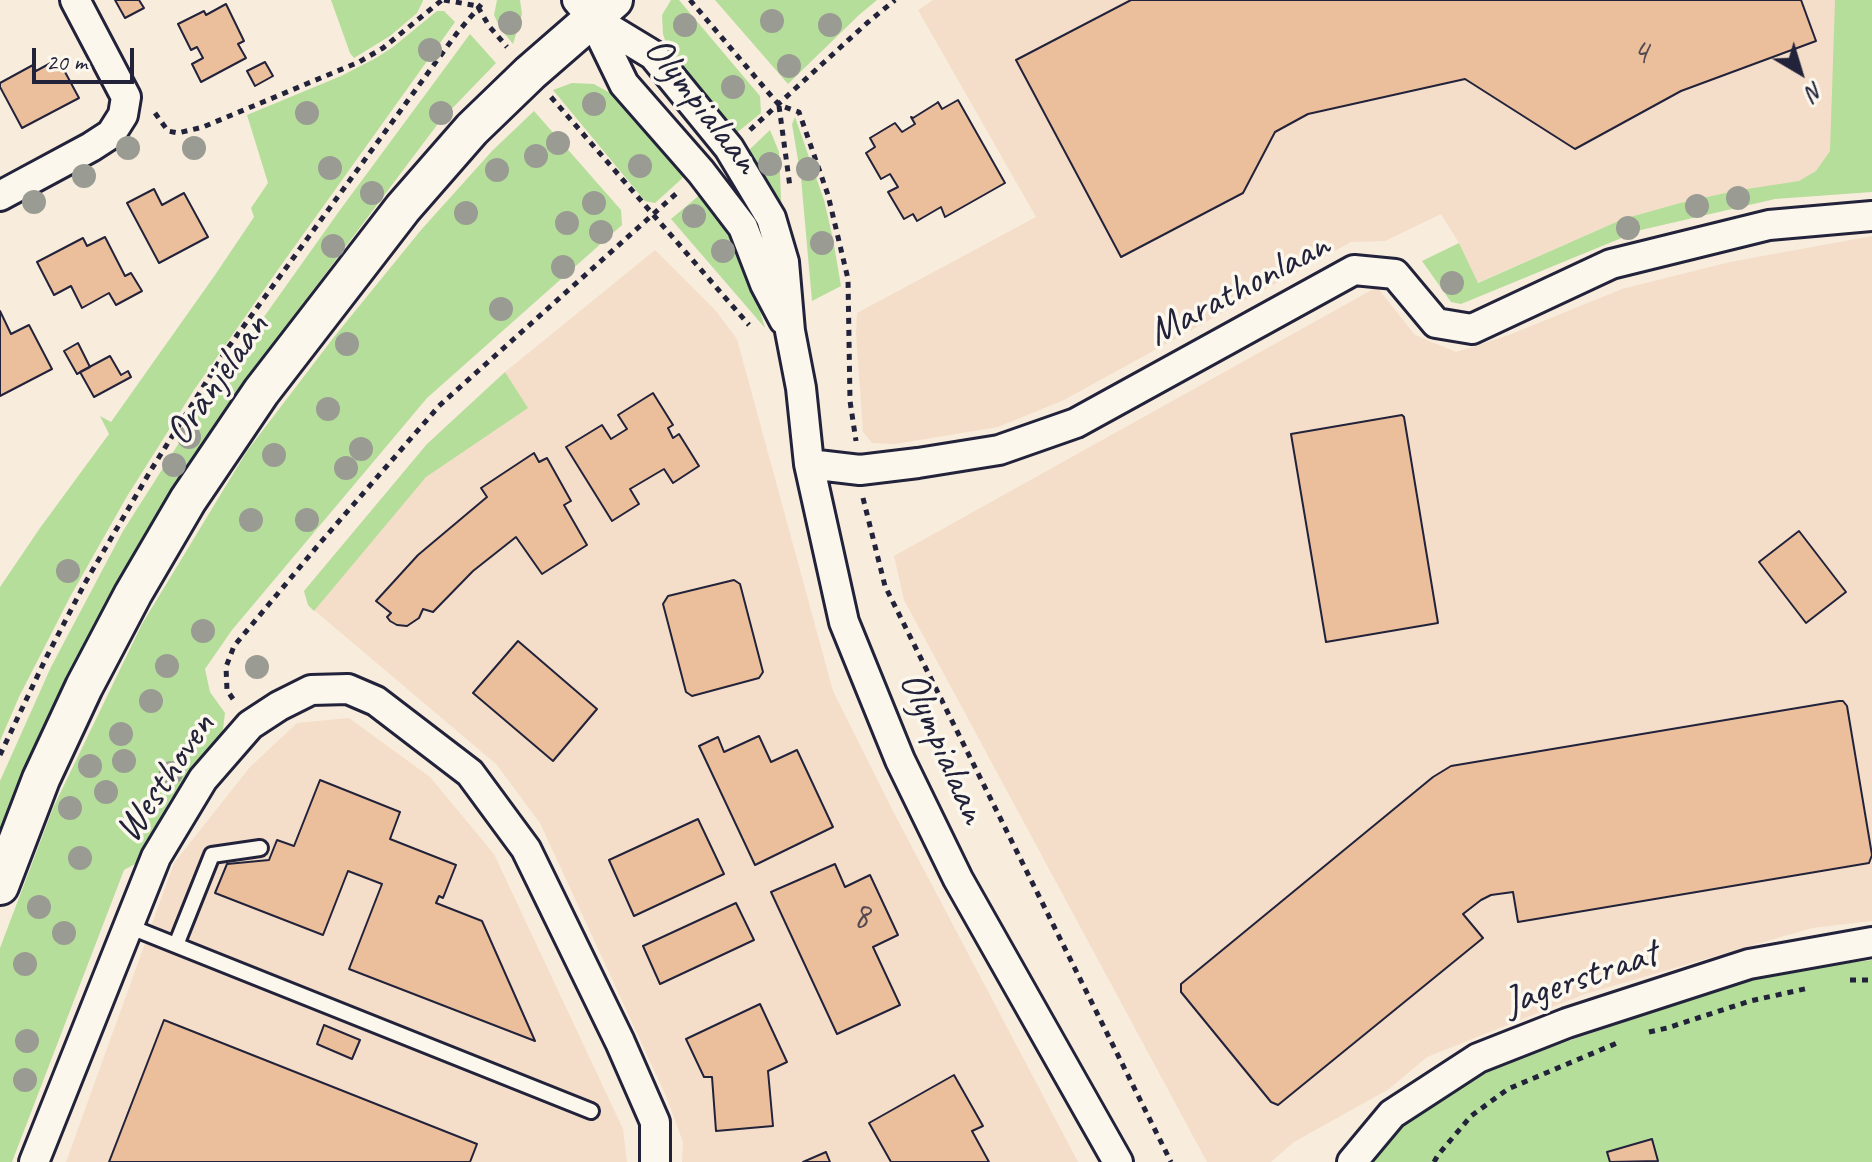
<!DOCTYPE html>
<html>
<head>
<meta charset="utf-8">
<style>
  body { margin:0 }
  #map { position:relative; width:1872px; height:1162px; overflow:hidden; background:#f8ecdc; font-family:Caveat,sans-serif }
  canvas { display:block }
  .north { position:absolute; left:1760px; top:32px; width:80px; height:80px; -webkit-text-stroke:6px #fbf7ec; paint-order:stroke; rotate:142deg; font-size:22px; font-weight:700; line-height:32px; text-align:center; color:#22223b }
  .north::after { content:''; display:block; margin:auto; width:28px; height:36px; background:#22223b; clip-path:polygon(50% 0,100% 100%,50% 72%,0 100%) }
  .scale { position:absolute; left:32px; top:48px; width:102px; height:36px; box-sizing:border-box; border:4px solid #22223b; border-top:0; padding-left:10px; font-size:24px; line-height:28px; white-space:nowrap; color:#22223b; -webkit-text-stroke:6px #fbf7ec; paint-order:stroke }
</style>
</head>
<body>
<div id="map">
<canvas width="1872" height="1162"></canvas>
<div class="north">N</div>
<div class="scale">20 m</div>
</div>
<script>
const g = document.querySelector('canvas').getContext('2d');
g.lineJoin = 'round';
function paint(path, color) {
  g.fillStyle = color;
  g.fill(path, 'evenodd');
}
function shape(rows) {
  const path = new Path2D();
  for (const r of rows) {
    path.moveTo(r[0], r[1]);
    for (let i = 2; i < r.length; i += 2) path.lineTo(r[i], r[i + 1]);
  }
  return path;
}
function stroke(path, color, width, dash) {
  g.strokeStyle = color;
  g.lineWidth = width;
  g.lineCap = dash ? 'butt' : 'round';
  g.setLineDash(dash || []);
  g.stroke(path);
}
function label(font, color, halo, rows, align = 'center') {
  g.font = font + ' Caveat,sans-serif';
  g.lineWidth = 7;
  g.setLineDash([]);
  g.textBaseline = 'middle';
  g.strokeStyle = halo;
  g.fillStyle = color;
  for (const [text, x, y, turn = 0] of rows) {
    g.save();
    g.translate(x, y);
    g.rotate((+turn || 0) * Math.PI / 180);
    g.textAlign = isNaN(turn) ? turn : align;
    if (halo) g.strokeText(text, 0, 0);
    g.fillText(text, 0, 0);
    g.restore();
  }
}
paint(shape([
  [933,0,1872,0,1872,182,1734,191,1680,203,1623,219,1477,283,1459,243,1441,214,1385,241,1351,242,1064,400,998,427,895,444,872,443,863,432,856,333,857,313,1036,217,918,10],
  [1872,236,1872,921,1812,928,1585,994,1427,1057,1389,1089,1294,1142,1271,1162,1207,1162,904,600,894,556,1377,287,1415,335,1456,352,1509,335,1622,289,1730,262],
  [655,250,716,311,737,339,833,691,894,813,1078,1162,682,1162,683,1142,666,1096,540,823,496,764,308,605,304,591,427,444,505,372],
  [349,718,430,777,494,854,623,1129,627,1162,66,1162,174,863,250,767,297,723]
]), '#f4dec9');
paint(shape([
  [331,0,423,0,423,1,417,13,390,36,354,58,350,53],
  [497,0,520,0,522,14,513,44,500,28,494,15],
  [671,0,679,0,760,96,761,113,734,135,671,57,663,34,662,15],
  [715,0,877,0,859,15,788,84],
  [1835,0,1872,0,1872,192,1775,199,1641,230,1461,304,1451,302,1422,261,1459,243,1478,283,1623,219,1680,203,1734,191,1799,181,1816,171,1830,151],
  [437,11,444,11,455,22,277,271,194,390,126,498,70,597,19,697,0,741,0,587,40,528,109,434,100,416,111,422,215,275,254,217,251,208,268,183,247,115,341,76,376,58,393,47],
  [470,34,496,63,440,121,226,406,152,525,82,650,18,789,0,835,0,781,51,667,123,531,219,380,340,210],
  [572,83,594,84,610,93,687,174,655,203,645,201,553,90],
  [534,111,621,210,622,225,427,398,232,630,205,669,210,692,225,713,222,737,170,800,135,864,124,870,12,1162,0,1162,0,948,53,808,142,624,247,451,334,337,421,230,492,151],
  [795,117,824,200,833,239,841,286,812,301,801,178,792,124],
  [770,130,779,152,782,220,747,152],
  [702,193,717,210,736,241,750,277,765,328,671,219],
  [505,372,528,408,426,477,314,611,308,605,304,591,427,444],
  [1872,960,1872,1162,1366,1162,1388,1138,1420,1110,1480,1072,1514,1059,1748,981,1793,970]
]), '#b5de9b');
const building = shape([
  [115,0,139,0,144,8,125,18,115,0],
  [1131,0,1801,0,1816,41,1681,91,1575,149,1465,79,1308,114,1275,132,1243,193,1121,257,1016,60,1131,0],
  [226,4,244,41,238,44,246,58,201,82,192,64,203,58,197,47,191,50,178,24,204,11,206,15,226,4],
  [58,59,79,98,22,128,0,87,0,83,33,65,36,71,58,59],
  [265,62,273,76,255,86,247,71,265,62],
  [958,100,1005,183,945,217,941,207,917,221,913,214,904,219,888,192,898,187,890,174,881,179,866,153,875,147,870,138,895,123,902,132,915,124,911,117,913,118,937,103,938,102,942,109,958,100],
  [154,189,162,205,184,193,208,237,159,263,127,203,154,189],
  [105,237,125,276,131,273,142,291,116,305,109,293,82,308,71,286,54,295,37,262,83,238,87,246,105,237],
  [0,311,11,334,29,325,52,369,0,396,0,311],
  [78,343,90,367,77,374,64,351,78,343],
  [110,356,121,375,128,371,131,377,94,397,80,372,110,356],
  [653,393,673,425,668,428,673,438,679,434,699,466,673,483,664,469,630,489,639,504,612,521,566,447,602,425,611,439,627,429,618,415,653,393],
  [1402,415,1404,417,1438,623,1326,642,1291,434,1402,415],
  [534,453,539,462,547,458,571,501,564,505,587,545,542,574,516,537,473,571,433,612,423,609,419,618,407,626,397,625,390,621,387,617,391,613,376,601,418,555,487,497,481,488,534,453],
  [1799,531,1846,592,1806,623,1759,562,1799,531],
  [734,580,740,584,763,672,759,678,692,696,686,692,663,604,668,596,734,580],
  [518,641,597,709,553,761,473,693,518,641],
  [1839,701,1843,701,1847,706,1872,855,1869,863,1518,922,1513,892,1491,895,1481,900,1463,914,1483,938,1278,1105,1271,1102,1181,992,1181,984,1433,777,1451,766,1839,701],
  [759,736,771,762,797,750,833,827,755,865,699,746,718,737,724,752,759,736],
  [320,780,400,812,390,839,456,865,443,898,439,896,436,903,482,921,535,1041,349,969,382,884,348,871,323,935,215,893,227,864,269,860,277,840,294,846,320,780],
  [698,819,724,874,634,916,609,860,698,819],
  [835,864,845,887,870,875,898,935,873,947,900,1005,837,1034,771,892,835,864],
  [736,903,754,940,660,984,643,946,736,903],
  [760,1004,787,1062,768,1071,773,1126,716,1131,712,1077,704,1077,686,1039,760,1004],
  [164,1020,477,1144,470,1162,109,1162,164,1020],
  [324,1025,360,1040,352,1059,317,1044,324,1025],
  [954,1075,983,1126,972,1131,989,1162,891,1162,869,1123,954,1075],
  [1652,1139,1658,1161,1610,1162,1607,1152,1652,1139],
  [826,1152,830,1162,803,1162,826,1152]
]);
paint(building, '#ecbf9c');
stroke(building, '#22223b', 2);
const service = shape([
  [128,926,591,1111],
  [176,945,212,855,260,848]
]);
const minor = shape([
  [577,0,592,18,624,84,701,172,743,227,765,284,784,320],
  [592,18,653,55,729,148,771,218,784,262,790,331,801,388,809,464,844,622,900,760,958,879,1118,1162],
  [0,196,91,147,111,134,123,115,126,97,75,0],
  [809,464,860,470,918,463,999,450,1076,423,1354,270,1395,274,1436,323,1472,329,1611,264,1769,225,1872,216],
  [34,1162,156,857,203,779,250,725,279,706,311,690,348,689,376,701,470,773,526,849,620,1042,655,1122,655,1162],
  [1352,1162,1392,1114,1478,1058,1567,1023,1749,964,1872,942]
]);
const tertiary = shape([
  [0,886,41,779,84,687,133,594,188,500,261,392,403,208,472,129,530,73,614,0]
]);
stroke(service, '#22223b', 20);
stroke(minor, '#22223b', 34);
stroke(tertiary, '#22223b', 42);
stroke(shape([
  [444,0,478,6],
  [690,0,779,105,799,112,828,195,848,279,850,401,856,441],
  [478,7,489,26,507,47],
  [551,97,749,325],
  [779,106,790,187],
  [155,113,168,131,178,133,203,127,359,62,383,48,442,0],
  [750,130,867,23,895,0],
  [863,498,885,586,1171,1162],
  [233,699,227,690,226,667,234,646,320,543,439,406,679,191],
  [0,755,46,658,85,583,151,470,227,349,457,33,485,0],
  [1850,980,1872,980],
  [1649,1032,1667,1028,1750,1001,1809,988],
  [1434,1162,1438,1155,1471,1116,1508,1089,1617,1043]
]), '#22223b', 5, [6, 6]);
stroke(service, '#fbf7ec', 14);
stroke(minor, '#fbf7ec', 28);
stroke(tertiary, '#fbf7ec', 36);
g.fillStyle = '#9a9c93';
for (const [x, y] of [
  [772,21],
  [510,23],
  [685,25],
  [830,25],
  [430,50],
  [789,66],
  [733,87],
  [594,104],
  [307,113],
  [441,113],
  [558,143],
  [128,148],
  [194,148],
  [536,156],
  [770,164],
  [640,166],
  [330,168],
  [808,169],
  [497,170],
  [84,176],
  [372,193],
  [1738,198],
  [34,202],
  [594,203],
  [1697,206],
  [466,213],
  [694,216],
  [567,223],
  [1628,228],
  [601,232],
  [822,243],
  [333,246],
  [723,251],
  [563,267],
  [1452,283],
  [501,309],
  [347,344],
  [328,409],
  [189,437],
  [361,449],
  [274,455],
  [174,465],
  [346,468],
  [251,520],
  [307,520],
  [68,571],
  [203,631],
  [167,666],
  [257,667],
  [151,701],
  [121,734],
  [124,761],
  [90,766],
  [171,773],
  [106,792],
  [70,808],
  [80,858],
  [39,907],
  [64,933],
  [25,964],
  [27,1041],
  [25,1080]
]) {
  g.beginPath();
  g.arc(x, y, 12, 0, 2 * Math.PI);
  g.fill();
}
label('36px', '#544953', null, [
  ["4",1640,54],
  ["8",861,918]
]);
label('40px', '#22223b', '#fbf7ec', [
  ["Olympialaan",701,106,52],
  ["Marathonlaan",1239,290,-28],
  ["Oranjelaan",218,380,-55],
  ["Olympialaan",942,748,66],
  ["Westhoven",166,778,-56],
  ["Jagerstraat",1581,979,-19]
]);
</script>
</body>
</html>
